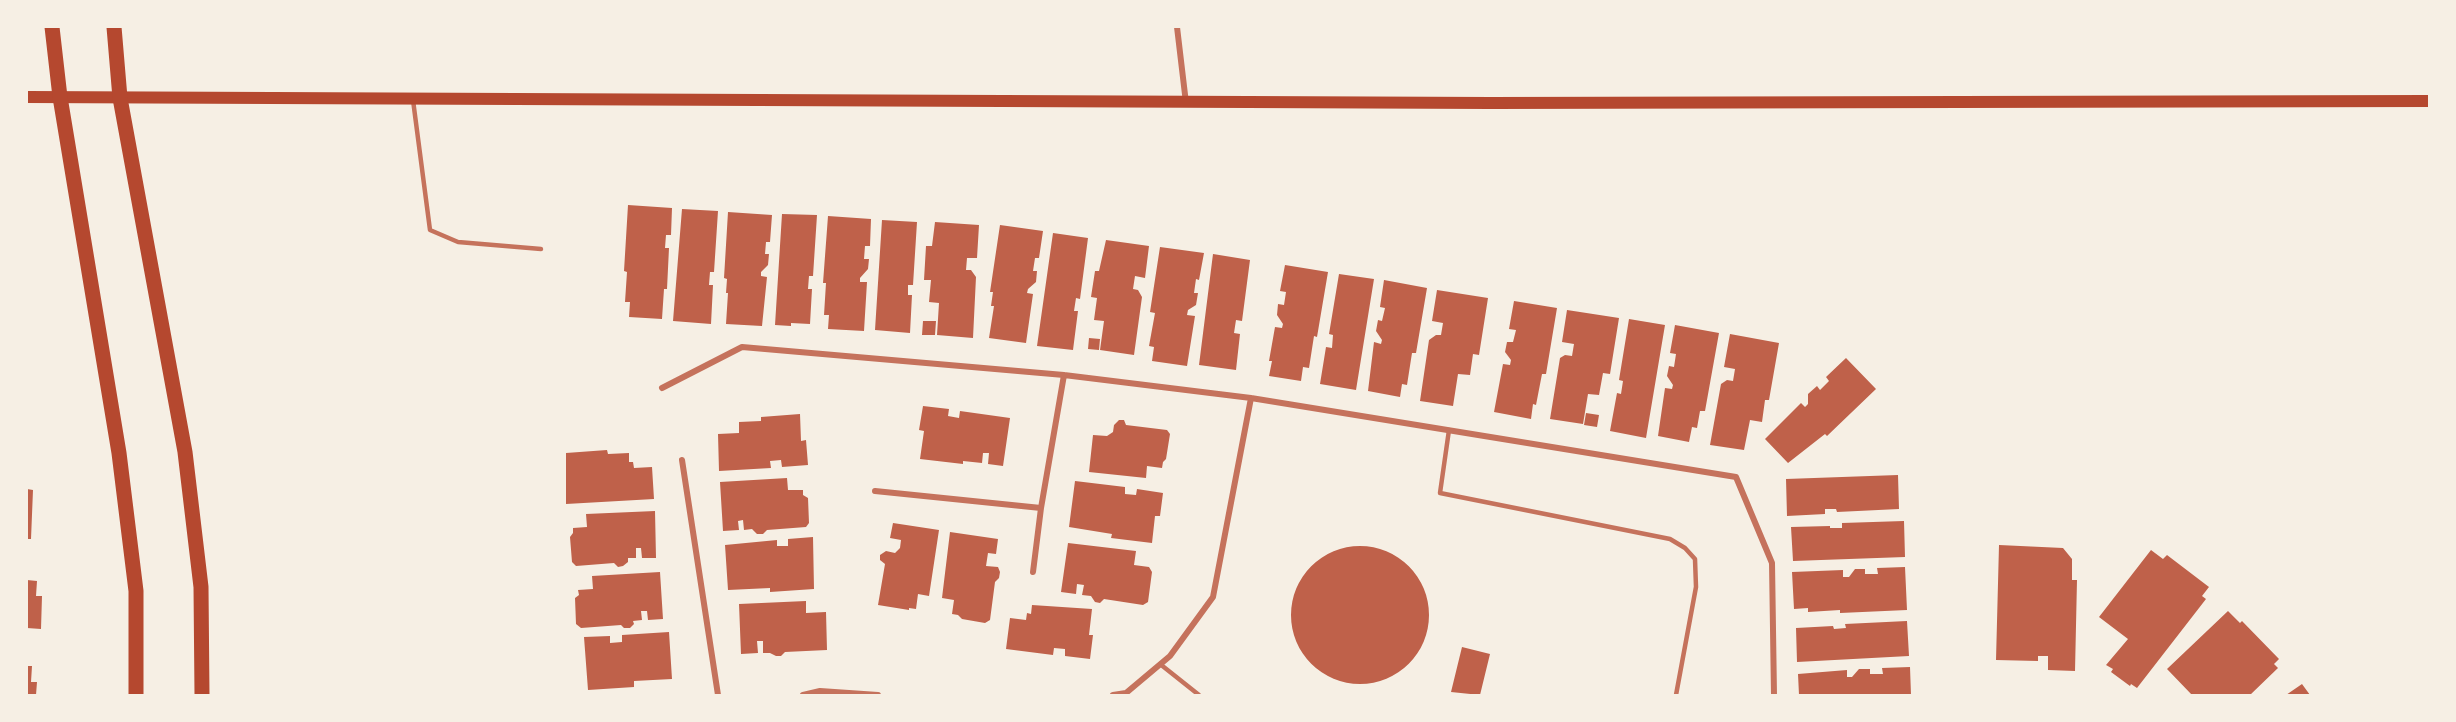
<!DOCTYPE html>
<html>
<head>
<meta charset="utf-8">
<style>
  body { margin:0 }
  #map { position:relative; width:2456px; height:722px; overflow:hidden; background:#f6efe4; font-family:Barlow,sans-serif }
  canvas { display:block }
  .frame { position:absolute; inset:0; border:28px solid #f6efe4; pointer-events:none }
</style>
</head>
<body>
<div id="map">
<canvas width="2456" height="722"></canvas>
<div class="frame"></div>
</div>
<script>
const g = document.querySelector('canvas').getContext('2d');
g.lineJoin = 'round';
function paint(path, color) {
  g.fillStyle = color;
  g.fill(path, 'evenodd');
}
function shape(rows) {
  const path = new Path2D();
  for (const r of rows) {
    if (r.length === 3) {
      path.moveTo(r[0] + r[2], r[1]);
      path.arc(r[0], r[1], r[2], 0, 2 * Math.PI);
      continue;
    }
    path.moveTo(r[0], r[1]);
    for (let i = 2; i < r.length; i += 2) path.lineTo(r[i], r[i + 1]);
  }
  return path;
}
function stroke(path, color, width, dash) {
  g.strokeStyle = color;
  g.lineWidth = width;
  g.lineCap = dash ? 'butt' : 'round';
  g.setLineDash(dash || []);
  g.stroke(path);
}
paint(shape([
  [628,205,672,208,671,235,666,235,665,248,669,248,667,289,664,289,662,319,629,317,630,302,625,302,627,272,624,271],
  [682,209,718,211,714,272,710,272,709,285,713,285,711,324,673,321],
  [728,212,772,215,770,242,766,242,765,254,769,254,768,265,761,272,761,276,767,277,762,326,726,324,728,293,726,293,727,279,724,278],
  [782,214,817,215,813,276,809,276,808,289,812,289,810,324,791,323,791,326,775,325],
  [828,216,871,219,870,246,865,246,864,259,869,259,868,269,860,278,860,282,867,282,864,331,828,329,829,315,824,315,826,283,823,283],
  [882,220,917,222,913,285,908,285,908,295,912,295,910,333,875,330],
  [935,222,979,225,977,258,967,258,966,270,971,270,976,277,973,338,937,335,939,303,929,302,931,280,924,280,926,246,932,246],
  [1000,225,1043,231,1039,258,1035,258,1033,271,1037,271,1036,282,1028,289,1027,293,1033,294,1026,343,989,338,994,306,991,306,993,292,990,292],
  [1053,233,1088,238,1080,299,1076,298,1074,311,1078,311,1073,350,1037,346],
  [1106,240,1149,246,1145,278,1135,276,1133,289,1138,290,1142,297,1134,355,1100,350,1104,321,1094,320,1097,298,1091,297,1095,271,1099,271],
  [1160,247,1204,253,1199,280,1196,279,1194,293,1198,293,1196,305,1188,310,1187,315,1195,316,1187,366,1152,361,1154,347,1149,346,1155,313,1150,312],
  [1213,254,1250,260,1242,321,1236,320,1234,333,1240,334,1236,370,1199,365],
  [1285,265,1328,272,1317,337,1314,336,1309,368,1303,367,1301,381,1269,376,1272,361,1269,361,1275,327,1282,328,1283,324,1277,315,1278,304,1284,305,1286,292,1280,291],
  [1339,274,1374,279,1356,390,1320,384,1326,347,1332,348,1333,335,1329,334],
  [1384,280,1427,288,1416,353,1412,353,1407,385,1402,384,1400,397,1368,391,1374,342,1381,344,1382,340,1376,331,1378,320,1382,321,1385,308,1380,307],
  [1437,290,1488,298,1479,355,1473,354,1470,375,1458,374,1453,406,1420,401,1429,340,1436,335,1441,335,1443,323,1432,321],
  [1514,301,1557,308,1546,374,1542,374,1536,405,1533,404,1531,419,1494,412,1503,364,1510,365,1511,360,1505,352,1507,342,1513,342,1516,330,1509,329],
  [1567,310,1619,318,1610,374,1603,373,1599,395,1588,394,1583,424,1550,419,1560,358,1565,355,1572,356,1574,344,1562,342],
  [1629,319,1665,325,1646,438,1610,431,1617,393,1621,394,1623,381,1619,380],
  [923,321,936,321,935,335,922,335],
  [1675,325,1719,333,1705,411,1700,411,1697,428,1692,427,1689,442,1658,436,1665,388,1672,389,1673,385,1667,376,1669,366,1674,367,1676,354,1670,353],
  [1730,334,1779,343,1769,400,1765,400,1762,422,1750,420,1744,450,1710,445,1721,384,1727,380,1733,381,1735,369,1724,367],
  [1089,338,1100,339,1099,350,1088,349],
  [1846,358,1876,389,1827,436,1825,434,1788,463,1765,439,1801,403,1805,407,1808,404,1808,394,1817,386,1820,390,1829,381,1826,377],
  [923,406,949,409,948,416,959,418,960,411,1010,418,1003,466,988,464,989,453,983,453,982,463,963,461,963,464,920,459,924,431,919,430],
  [1586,413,1599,415,1597,427,1584,425],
  [800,414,801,441,806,440,808,465,782,467,781,460,770,461,771,468,719,471,718,434,739,433,739,422,761,421,761,417],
  [1119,420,1124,420,1126,425,1167,430,1170,434,1166,459,1163,462,1162,468,1147,466,1146,478,1089,472,1093,435,1107,436,1113,432,1114,425],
  [607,450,608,454,629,453,629,462,633,462,634,468,652,467,654,499,566,504,566,453],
  [1898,475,1899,509,1837,512,1836,509,1825,509,1825,514,1787,516,1786,479],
  [787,478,788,490,803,490,803,495,808,498,809,523,806,527,767,530,763,534,757,534,752,529,744,530,743,520,738,521,739,530,723,531,720,482],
  [1075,481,1125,487,1125,494,1136,495,1137,489,1163,493,1160,516,1155,516,1152,543,1111,538,1112,534,1069,527],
  [27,489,33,490,31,539,27,539],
  [655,511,656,558,642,558,641,548,636,548,636,558,628,558,628,562,623,566,618,567,614,563,576,566,572,562,570,537,573,533,573,528,587,527,586,514],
  [1904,521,1905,557,1793,561,1791,527,1830,526,1830,528,1842,528,1842,523],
  [893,523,939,530,929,596,918,594,916,609,909,608,909,610,878,605,885,564,880,560,880,555,886,551,895,553,900,548,901,540,890,538],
  [950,532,998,539,996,554,988,553,986,566,998,567,1000,572,999,578,995,582,990,620,985,623,962,619,958,615,952,614,954,600,942,598],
  [813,537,814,589,770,592,770,588,728,590,725,545,777,540,777,546,788,546,788,539],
  [1068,543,1136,551,1134,565,1149,567,1152,572,1148,602,1143,605,1104,599,1100,603,1095,602,1091,596,1082,595,1084,585,1077,584,1076,594,1061,592],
  [1999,545,2063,548,2072,559,2072,580,2077,580,2075,671,2048,670,2048,656,2038,656,2038,661,1996,660],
  [1360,615,69],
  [2151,550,2163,559,2167,555,2209,587,2202,596,2206,599,2137,688,2131,684,2130,686,2111,672,2113,669,2106,665,2128,639,2099,617],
  [1905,567,1907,610,1840,613,1840,610,1808,612,1808,608,1794,609,1792,572,1843,570,1843,577,1849,577,1855,569,1865,569,1865,574,1878,574,1877,568],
  [660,572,663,619,648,620,647,611,641,611,642,620,633,621,634,624,630,628,624,628,621,625,581,628,576,624,575,598,579,595,578,590,593,589,592,576],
  [27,580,37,581,36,596,42,596,41,629,27,628],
  [806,601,806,613,826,612,827,650,785,652,781,656,776,656,770,653,763,653,763,641,757,641,758,653,741,654,739,604],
  [1032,605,1092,609,1089,635,1093,635,1090,659,1065,656,1065,649,1054,648,1053,655,1006,649,1010,618,1026,620,1027,613,1031,614],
  [2228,611,2240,623,2242,621,2279,659,2274,664,2278,668,2250,695,2192,695,2167,669],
  [1907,621,1909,656,1797,662,1796,628,1833,626,1834,629,1846,628,1845,624],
  [669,632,672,679,634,681,634,687,588,690,584,637,610,636,610,643,622,642,622,635],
  [1462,647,1490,654,1480,695,1451,692],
  [27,666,32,666,31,682,37,682,36,695,27,695],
  [1910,667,1911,695,1799,695,1798,674,1847,670,1847,677,1852,677,1859,669,1870,669,1870,674,1883,674,1882,668],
  [2302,684,2310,695,2286,695]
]), '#bf614a');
stroke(shape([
  [413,100,430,230,458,242,541,249],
  [1449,430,1440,493,1670,539,1685,548,1695,559,1696,587,1676,695],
  [1160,664,1199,695]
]), '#c5725c', 4.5);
stroke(shape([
  [1177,27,1186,103],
  [662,388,742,347,1064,375,1251,398,1736,477,1772,563,1774,695],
  [682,460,718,695],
  [875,491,1041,508],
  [1033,572,1041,508,1064,375],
  [803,695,820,691,878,695],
  [1113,695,1126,693,1170,656,1213,597,1251,398]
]), '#c5725c', 6);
stroke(shape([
  [27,97,1491,103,2429,101]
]), '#b5482f', 12);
stroke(shape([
  [52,27,60,97,119,453,136,591,136,695],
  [114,27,120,98,185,452,201,587,202,695]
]), '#b5482f', 15);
</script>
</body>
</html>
